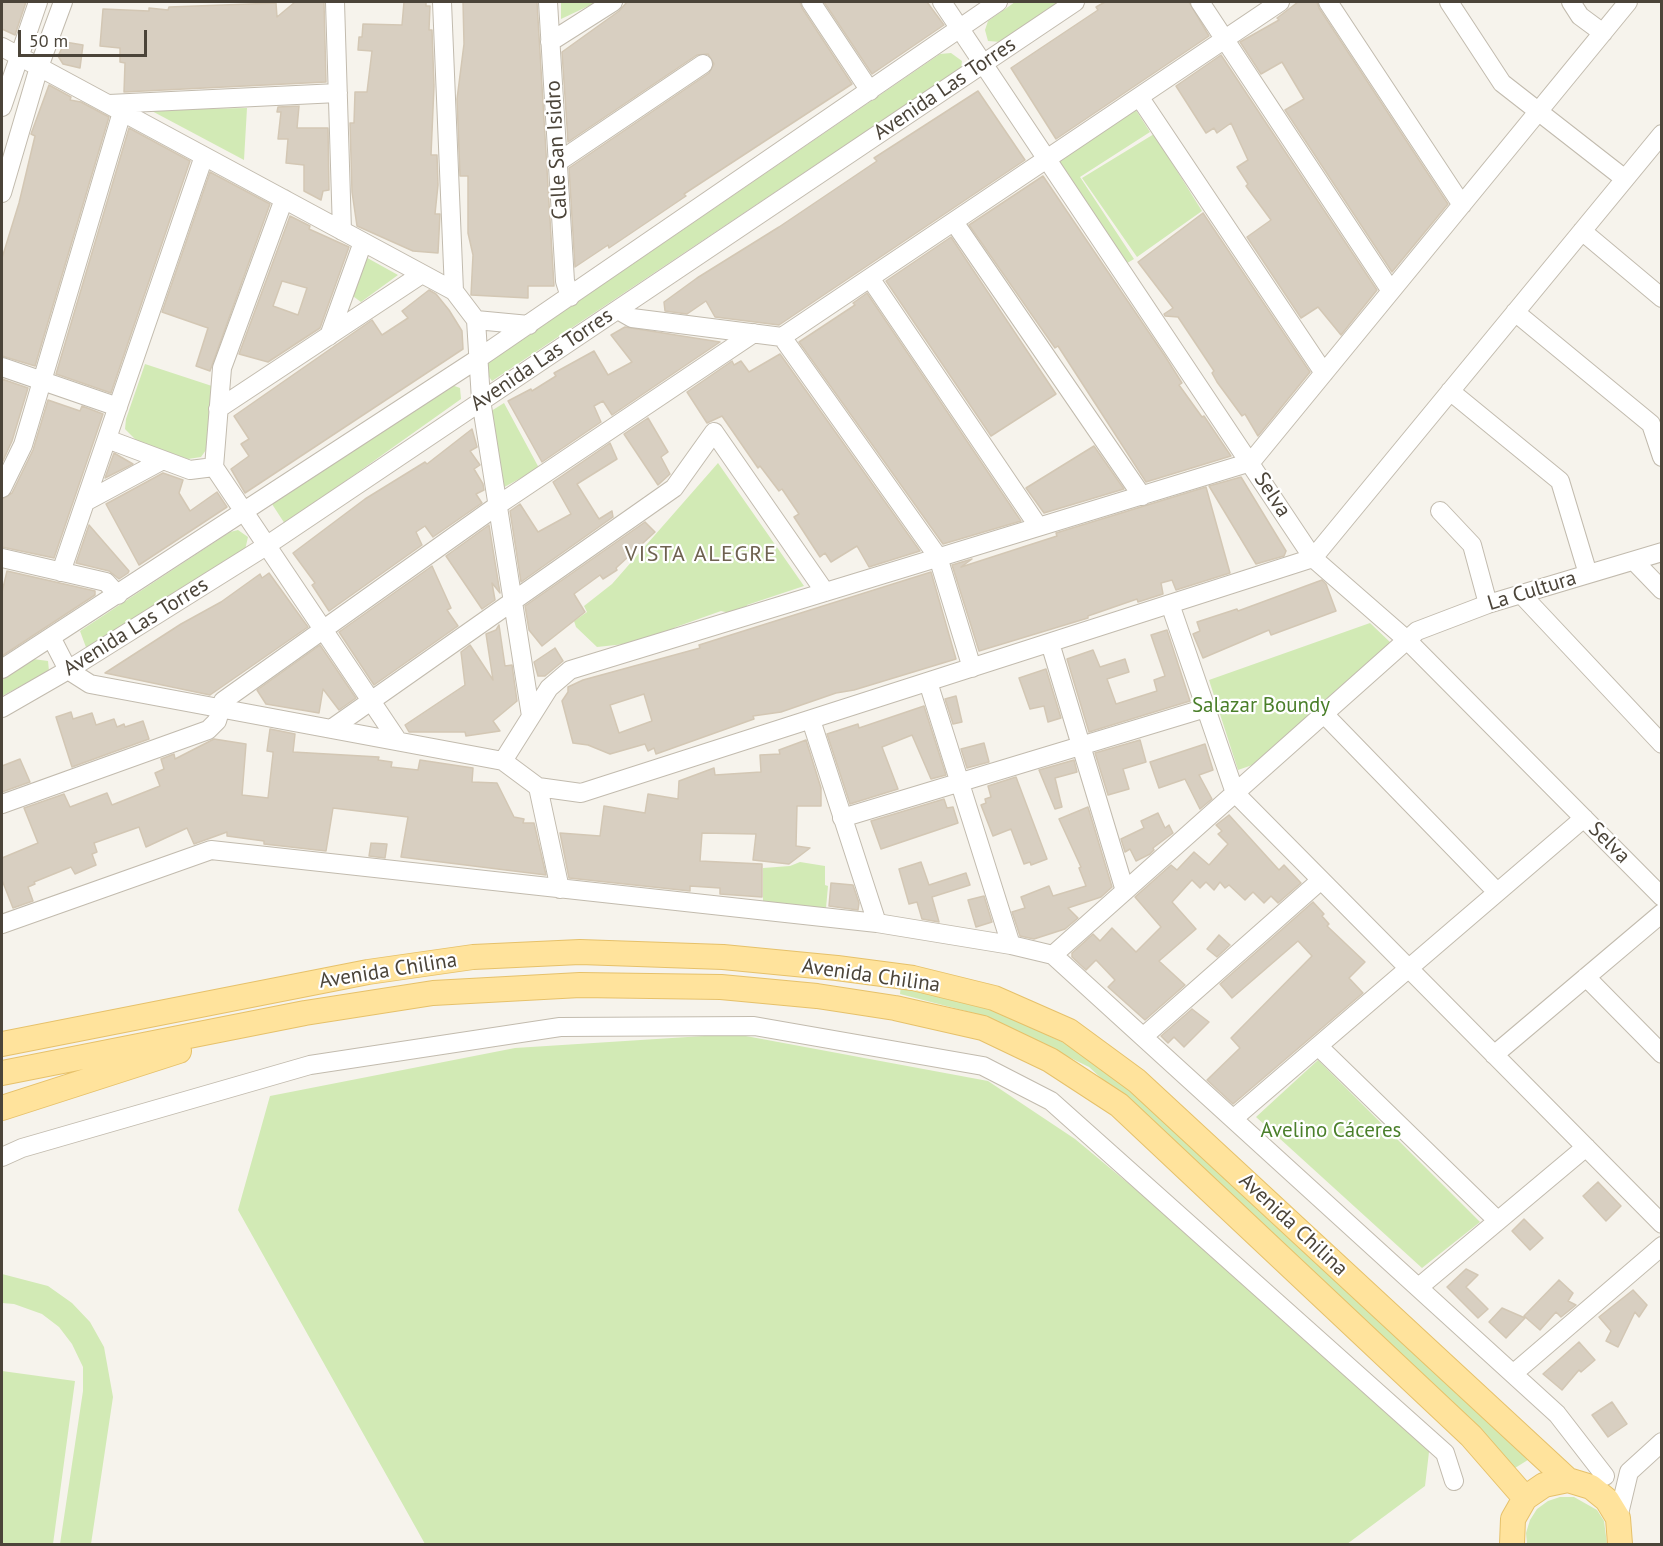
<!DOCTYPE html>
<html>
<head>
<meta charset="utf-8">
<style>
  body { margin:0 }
  #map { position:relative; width:1663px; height:1546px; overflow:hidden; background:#f6f3ec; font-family:"PT Sans",sans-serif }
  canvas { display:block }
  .frame { position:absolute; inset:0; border:3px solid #4b4439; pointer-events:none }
  .scale { position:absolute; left:18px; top:30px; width:129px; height:27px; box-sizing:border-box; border:3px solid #4b4439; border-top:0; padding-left:8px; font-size:18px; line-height:21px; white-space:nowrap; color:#4b4439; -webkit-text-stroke:4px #fff; paint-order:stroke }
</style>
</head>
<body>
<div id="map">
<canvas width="1663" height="1546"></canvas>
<div class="frame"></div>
<div class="scale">50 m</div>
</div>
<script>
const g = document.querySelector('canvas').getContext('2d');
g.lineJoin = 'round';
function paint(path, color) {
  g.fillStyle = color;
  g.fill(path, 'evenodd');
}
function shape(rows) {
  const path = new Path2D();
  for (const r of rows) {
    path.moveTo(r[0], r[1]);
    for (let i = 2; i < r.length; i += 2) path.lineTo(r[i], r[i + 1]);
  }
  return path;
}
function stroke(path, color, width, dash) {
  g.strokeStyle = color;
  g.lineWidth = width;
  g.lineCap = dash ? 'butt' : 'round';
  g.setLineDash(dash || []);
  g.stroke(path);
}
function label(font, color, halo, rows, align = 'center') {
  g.font = font + ' "PT Sans",sans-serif';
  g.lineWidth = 4.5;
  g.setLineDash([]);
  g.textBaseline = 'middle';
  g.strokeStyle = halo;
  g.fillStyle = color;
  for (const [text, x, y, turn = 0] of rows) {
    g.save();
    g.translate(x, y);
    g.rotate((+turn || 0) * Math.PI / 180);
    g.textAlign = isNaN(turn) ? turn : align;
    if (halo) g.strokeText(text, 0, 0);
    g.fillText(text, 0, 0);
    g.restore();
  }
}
paint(shape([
  [561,2,597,2,561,19],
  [1015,2,1061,2,1001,42,988,41,985,30,988,21],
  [951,53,962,61,961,68,492,381,482,367,940,54],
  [1134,107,1150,132,1080,177,1134,259,1124,265,1054,158],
  [247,108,244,160,150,110],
  [1154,134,1202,211,1137,257,1082,178],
  [362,255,398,275,361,302,350,294],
  [145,364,215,387,206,450,201,457,188,459,137,441,125,429,126,419],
  [449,384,460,388,461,399,285,524,270,501],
  [504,403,539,468,499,490,488,413],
  [718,463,804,586,747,605,746,611,730,613,721,611,676,627,653,641,597,647,576,627,574,621,587,612,584,606,612,584],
  [238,530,248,537,245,550,87,650,80,631,230,532],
  [1370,623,1391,643,1258,763,1238,770,1209,680],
  [33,659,48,661,49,671,2,696,2,680],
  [800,862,825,866,825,885,828,886,826,908,763,902,763,868,790,866],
  [901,985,988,1008,1084,1052,1149,1108,1531,1458,1515,1468,1411,1363,1089,1067,985,1016,900,994],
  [735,1034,988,1081,1075,1139,1431,1435,1425,1486,1347,1544,425,1544,238,1210,270,1096,515,1048],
  [1318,1060,1480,1222,1422,1268,1256,1117],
  [2,1274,48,1286,72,1303,90,1322,104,1347,113,1397,91,1544,60,1544,83,1391,83,1367,72,1344,59,1327,42,1314,14,1304,2,1303],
  [2,1371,75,1381,53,1544,2,1544],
  [1560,1497,1574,1497,1597,1510,1604,1521,1607,1544,1527,1544,1526,1533,1530,1520,1537,1509,1548,1501]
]), '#d2eab5');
const building = shape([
  [2,2,26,2,15,35,2,29,2,2],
  [295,2,324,2,326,82,124,92,125,63,120,62,120,48,100,46,103,9,149,11,149,8,168,10,169,7,276,3,277,17,295,2],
  [404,2,426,2,426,6,430,6,429,30,432,30,434,86,431,155,437,155,438,185,435,214,440,214,438,253,413,251,357,226,352,192,350,123,354,123,355,92,367,92,372,51,358,50,359,37,362,37,363,24,402,25,404,2],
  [463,2,537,2,554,286,528,286,528,298,471,295,473,255,468,233,468,176,460,176,457,99,464,44,463,2],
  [627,2,800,2,802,8,852,84,684,194,686,196,609,248,608,245,575,267,569,168,709,73,714,64,708,54,697,55,568,142,562,52,619,11,627,2],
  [824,2,927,2,944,25,872,74,824,2],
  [1105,2,1189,2,1209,36,1056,139,1011,68,1098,10,1096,7,1105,2],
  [1298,2,1317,2,1319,8,1448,204,1392,272,1285,110,1304,99,1282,62,1261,74,1240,42,1279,20,1277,18,1298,2],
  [65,42,83,45,80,68,63,64,58,56,65,42],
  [1221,55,1377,290,1341,335,1318,307,1301,318,1247,237,1271,220,1246,186,1248,184,1237,167,1248,160,1231,123,1217,133,1214,128,1206,133,1176,86,1221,55],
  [49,85,71,97,70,100,81,102,109,117,35,366,2,356,2,258,19,203,35,136,31,134,49,85],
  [978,91,1025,160,779,325,715,317,706,301,687,314,665,311,664,302,697,278,779,227,877,161,874,158,978,91],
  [299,106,297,128,328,128,329,190,323,191,321,200,304,191,304,165,286,163,288,139,278,139,281,112,277,112,278,107,299,106],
  [129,128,190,161,111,393,56,374,129,128],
  [210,172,270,204,210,371,196,366,208,328,162,312,210,172],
  [1043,176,1165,356,1182,383,1179,385,1202,417,1204,416,1231,456,1146,482,1058,346,1055,348,969,225,1043,176],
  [1203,213,1310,372,1258,436,1245,414,1242,416,1217,382,1212,373,1214,371,1178,317,1165,316,1164,314,1173,308,1138,262,1203,213],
  [290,216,310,226,309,229,349,247,320,328,268,362,239,354,290,216],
  [282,281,307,288,298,315,273,306,282,281],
  [951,237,1056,394,991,436,886,281,951,237],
  [429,290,436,294,449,310,462,331,463,349,245,493,231,469,249,456,241,444,249,439,234,416,372,320,382,335,408,318,402,311,429,290],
  [867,293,1021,521,943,544,799,342,855,305,853,303,867,293],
  [625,327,720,342,612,415,603,401,594,406,601,422,542,462,508,401,531,389,532,391,556,376,554,373,594,351,608,375,632,362,611,335,625,327],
  [780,354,920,551,869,567,857,546,831,562,825,553,820,557,794,517,799,514,782,489,779,491,760,466,758,468,722,416,707,423,687,392,732,361,734,365,741,361,749,372,780,354],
  [2,379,28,388,12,441,2,463,2,379],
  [48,400,80,411,82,406,103,414,54,558,2,547,2,499,12,493,33,450,48,400],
  [648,418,668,452,661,457,670,474,658,485,624,434,648,418],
  [472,429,477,447,470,451,480,465,474,469,483,484,484,490,476,494,482,503,433,537,425,526,416,532,422,545,329,611,312,585,315,583,293,553,365,499,425,462,427,464,472,429],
  [610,443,617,459,577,484,599,519,612,511,613,517,521,582,510,511,520,504,538,532,571,514,553,482,610,443],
  [1094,446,1124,489,1044,513,1026,488,1094,446],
  [114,453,133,464,105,478,114,453],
  [163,473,183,480,179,493,190,511,217,492,227,507,139,565,106,504,163,473],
  [1241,477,1286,551,1284,556,1256,564,1209,486,1241,477],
  [1206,487,1230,573,1176,590,1172,580,1161,583,1163,594,1138,602,1137,599,1088,616,1088,618,979,651,952,565,972,559,961,567,1057,536,1056,533,1206,487],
  [645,522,655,532,616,568,617,570,603,579,600,575,574,594,585,612,542,646,529,630,525,606,645,522],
  [89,525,129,571,128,573,119,579,109,571,76,563,89,525],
  [489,525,500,593,492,583,495,600,482,609,446,556,489,525],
  [432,566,451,608,447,610,458,626,374,685,339,632,432,566],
  [7,571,95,591,95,595,2,656,2,592,7,571],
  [931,572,956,659,854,690,836,693,781,712,753,716,754,719,656,754,654,748,648,751,645,744,610,754,588,745,573,743,562,701,568,692,568,687,583,680,700,648,699,645,931,572],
  [644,694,652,721,619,733,610,705,644,694],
  [269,573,308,627,210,695,105,673,181,624,221,602,260,574,262,578,269,573],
  [1322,580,1326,584,1336,611,1271,635,1269,630,1203,658,1193,634,1200,631,1197,622,1237,609,1238,611,1322,580],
  [499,625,505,666,512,665,517,701,493,721,500,731,466,736,465,732,409,732,405,725,465,685,461,652,470,645,493,680,486,634,496,630,499,625],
  [1167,630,1190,701,1089,732,1067,659,1093,650,1100,667,1125,659,1129,672,1107,679,1116,704,1157,691,1154,680,1165,676,1151,635,1167,630],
  [320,645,356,698,339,710,323,689,319,713,266,704,257,690,320,645],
  [555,648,563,661,545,676,538,676,534,662,555,648],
  [1046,669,1061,718,1048,722,1044,706,1030,709,1019,678,1046,669],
  [956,696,962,722,953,724,945,699,956,696],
  [924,706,946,775,931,779,912,735,882,747,898,789,850,804,827,734,858,724,859,728,924,706],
  [71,712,73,719,92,713,96,725,114,719,117,727,124,724,125,727,143,721,149,739,72,767,56,717,71,712],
  [270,729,295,734,293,752,379,757,378,760,392,762,391,767,418,770,420,760,473,768,472,782,497,783,514,817,524,819,523,823,534,823,546,875,401,857,408,817,333,808,326,851,264,844,264,841,227,836,227,832,194,844,187,828,146,847,139,827,94,843,97,852,92,854,96,865,75,874,71,867,34,882,35,884,28,887,33,901,13,908,2,880,2,858,38,843,24,808,64,794,70,807,107,793,112,805,160,786,155,773,164,769,161,759,174,754,175,759,214,739,246,744,242,795,268,798,273,754,273,752,267,751,270,729],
  [806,740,821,788,821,806,797,806,796,846,810,848,789,864,753,860,756,834,702,833,700,861,762,864,762,897,720,894,720,888,690,886,690,891,569,878,560,833,600,836,604,806,645,813,648,794,678,799,679,781,714,768,715,775,761,772,760,755,780,754,779,750,806,740],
  [1140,740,1146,762,1123,769,1129,789,1108,795,1095,753,1140,740],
  [984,743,989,762,967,768,961,749,984,743],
  [1205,744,1213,770,1199,775,1212,799,1200,809,1185,779,1159,788,1150,762,1205,744],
  [20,759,30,782,2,792,2,766,20,759],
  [1074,760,1077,772,1055,778,1062,807,1055,809,1039,770,1074,760],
  [1016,777,1047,859,1031,865,1030,862,1024,864,1011,829,993,836,981,805,986,803,985,799,991,797,988,786,1016,777],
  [944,799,947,808,953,807,958,823,881,849,871,821,944,799],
  [1088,807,1112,887,1101,897,1068,908,1078,918,1065,929,1034,939,1020,936,1012,912,1025,908,1021,897,1049,886,1053,896,1086,886,1079,868,1081,867,1059,819,1088,807],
  [1158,813,1165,828,1169,825,1173,833,1153,848,1154,850,1150,854,1136,861,1130,849,1125,852,1121,839,1144,828,1141,821,1158,813],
  [1229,815,1279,870,1284,865,1301,883,1278,903,1271,896,1264,903,1253,892,1245,900,1229,885,1225,888,1220,882,1214,890,1206,882,1200,888,1192,880,1172,902,1196,929,1159,961,1185,985,1145,1020,1108,987,1115,980,1096,960,1086,970,1072,957,1072,953,1093,934,1100,941,1112,928,1136,952,1161,927,1135,897,1171,865,1177,870,1194,852,1209,865,1228,844,1218,834,1222,831,1216,825,1229,815],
  [371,843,387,844,385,858,369,856,371,843],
  [921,862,929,885,966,873,970,885,932,897,939,922,922,919,917,902,909,904,899,869,921,862],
  [831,883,853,885,859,903,858,910,829,906,831,883],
  [984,896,992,922,976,927,968,900,984,896],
  [1313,902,1324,914,1322,916,1329,924,1327,926,1365,962,1349,978,1363,993,1233,1104,1207,1080,1240,1048,1231,1038,1312,956,1298,941,1232,998,1220,984,1313,902],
  [1219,935,1230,945,1217,957,1207,949,1219,935],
  [1192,1009,1209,1022,1184,1047,1174,1037,1168,1043,1161,1036,1192,1009],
  [1598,1182,1621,1206,1606,1221,1583,1196,1598,1182],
  [1524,1219,1543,1238,1530,1250,1512,1231,1524,1219],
  [1466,1269,1478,1275,1466,1287,1488,1309,1478,1318,1447,1287,1466,1269],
  [1559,1280,1573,1293,1568,1301,1576,1305,1561,1317,1556,1312,1540,1330,1524,1316,1559,1280],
  [1633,1290,1647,1305,1639,1317,1635,1312,1618,1347,1606,1341,1611,1331,1599,1317,1633,1290],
  [1502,1308,1525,1318,1506,1338,1489,1322,1502,1308],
  [1579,1342,1595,1360,1581,1372,1579,1370,1562,1390,1543,1374,1579,1342],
  [1612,1402,1627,1424,1608,1437,1592,1415,1612,1402]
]);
paint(building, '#d8cfc1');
stroke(building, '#d3c7b4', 1.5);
const minor = shape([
  [335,2,342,231],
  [442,2,454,291],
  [548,2,565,281,570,297],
  [811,2,870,91],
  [942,2,1313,558,1407,640,1662,897],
  [1200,2,1391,291],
  [1328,2,1462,205],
  [1449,2,1502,83,1625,179],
  [1571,2,1580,16,1603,33],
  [550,42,613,2],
  [2,47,454,291,476,320,481,400,531,716],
  [1140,98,1324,373],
  [109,104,338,93],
  [2,107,38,2],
  [558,162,703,64],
  [2,193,39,67,63,2],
  [284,199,222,368,214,467,398,741],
  [954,222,1142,496],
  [1582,231,1662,298],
  [870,278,1038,526],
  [618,310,632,318,782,337],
  [1515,312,1651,424,1662,457],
  [476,320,529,325],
  [329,336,363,242],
  [782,337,1280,2],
  [782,337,938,557,972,668],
  [2,367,118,407],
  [1450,391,1560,481,1588,574],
  [218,409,422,274],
  [107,439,190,470,214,467],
  [2,488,23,445,122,112],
  [85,502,163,460],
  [1440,511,1472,545,1488,604],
  [2,558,106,582,118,595],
  [1634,561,1662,590],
  [61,572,204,156],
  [1521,594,1662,744],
  [1170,604,1235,793,1662,1224],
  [51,637,68,670,90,684,503,761,538,787,581,793,1313,558,1662,134],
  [1050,643,1125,891],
  [2,669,479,358,998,2],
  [928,682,1011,945],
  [2,708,68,670,266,546,1075,2],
  [1324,714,1497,892],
  [811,720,877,923],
  [331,729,674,488,714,432,825,592],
  [503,761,549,688,570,670,1251,462,1628,2],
  [538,787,560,889],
  [2,804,208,730,217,721,223,701,498,505,754,333],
  [842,818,1206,708],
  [2,924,211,850,877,923,1011,945,1053,955,1557,1414,1605,1476],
  [1053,955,1417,631,1488,604,1662,552],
  [1586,977,1662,1054],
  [1143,1037,1321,880],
  [1318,1046,1498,1221],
  [1494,1055,1662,913],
  [1233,1119,1584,818],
  [2,1157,22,1148,310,1065,560,1027,754,1026,983,1066,1051,1101,1445,1453,1454,1481],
  [1419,1287,1586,1147],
  [1514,1373,1662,1246],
  [1618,1518,1629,1472,1662,1442]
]);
const major = shape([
  [2,1044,368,972,473,957,580,952,723,957,837,968,913,978,994,998,1069,1031,1137,1081,1568,1480],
  [2,1073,305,1013,433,993,580,985,721,987,817,996,895,1008,983,1028,1050,1060,1119,1105,1471,1436,1525,1498],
  [2,1108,179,1051],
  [1512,1544,1513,1519,1525,1498,1544,1485,1568,1480,1591,1487,1607,1500,1618,1518,1620,1544]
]);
stroke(minor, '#c2bbae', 20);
stroke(major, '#e6c16a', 26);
stroke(minor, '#fff', 18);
stroke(major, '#ffe39c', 24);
label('21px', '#4b4439', '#fff', [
  ["Avenida Las Torres",945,89,-34],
  ["Calle San Isidro",557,150,-93],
  ["Avenida Las Torres",542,360,-34],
  ["Selva",1272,495,57],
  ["La Cultura",1532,591,-17],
  ["Avenida Las Torres",136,627,-32],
  ["Selva",1609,843,45],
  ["Avenida Chilina",388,971,-9],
  ["Avenida Chilina",871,976,8],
  ["Avenida Chilina",1293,1225,43]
]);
label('21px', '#4a7f2a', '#fff', [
  ["Salazar Boundy",1261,706],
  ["Avelino Cáceres",1331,1131]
]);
g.letterSpacing = '1.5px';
label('22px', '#6e6250', '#fff', [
  ["VISTA ALEGRE",701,555]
]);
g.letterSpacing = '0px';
</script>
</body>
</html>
